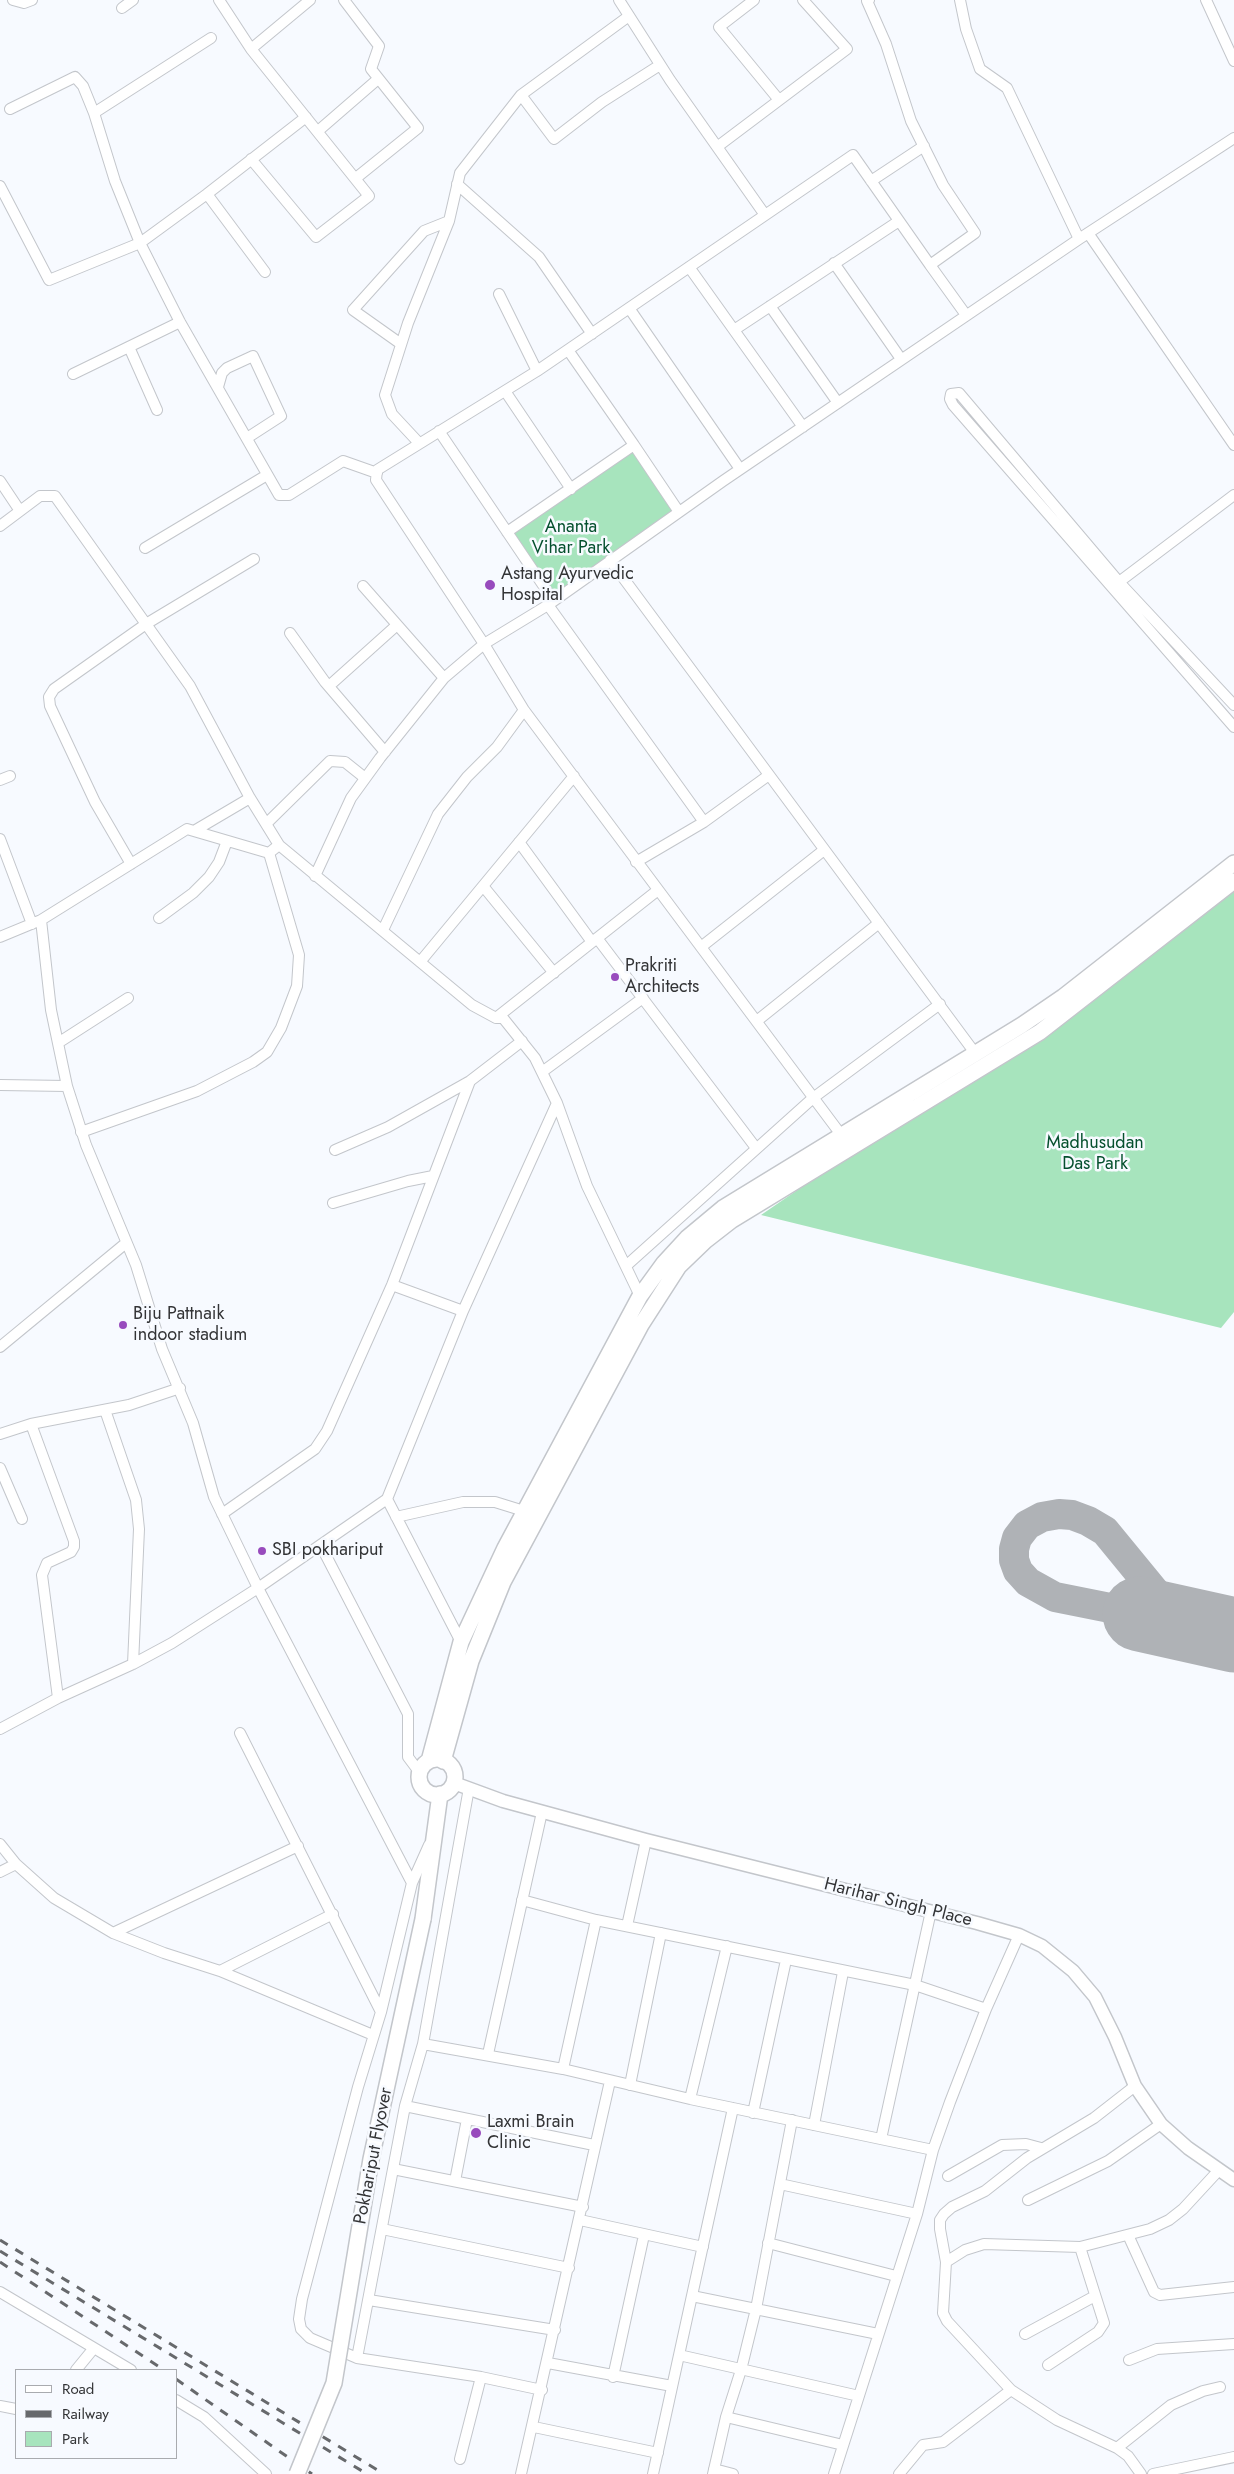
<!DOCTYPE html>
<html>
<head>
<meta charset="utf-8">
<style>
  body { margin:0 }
  #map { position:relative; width:1234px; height:2474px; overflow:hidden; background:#f7faff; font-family:Jost,sans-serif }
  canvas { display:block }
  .legend { position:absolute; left:15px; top:2369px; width:162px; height:90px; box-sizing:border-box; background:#f7faff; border:1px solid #a9abaf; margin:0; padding:6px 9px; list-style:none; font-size:15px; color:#333436 }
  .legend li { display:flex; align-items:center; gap:10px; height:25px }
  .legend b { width:25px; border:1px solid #a9abaf }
</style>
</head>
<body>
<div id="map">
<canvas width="1234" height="2474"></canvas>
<ul class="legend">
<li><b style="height:6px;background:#fff"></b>Road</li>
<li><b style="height:6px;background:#67696c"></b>Railway</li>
<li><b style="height:14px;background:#a7e4bd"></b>Park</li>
</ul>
</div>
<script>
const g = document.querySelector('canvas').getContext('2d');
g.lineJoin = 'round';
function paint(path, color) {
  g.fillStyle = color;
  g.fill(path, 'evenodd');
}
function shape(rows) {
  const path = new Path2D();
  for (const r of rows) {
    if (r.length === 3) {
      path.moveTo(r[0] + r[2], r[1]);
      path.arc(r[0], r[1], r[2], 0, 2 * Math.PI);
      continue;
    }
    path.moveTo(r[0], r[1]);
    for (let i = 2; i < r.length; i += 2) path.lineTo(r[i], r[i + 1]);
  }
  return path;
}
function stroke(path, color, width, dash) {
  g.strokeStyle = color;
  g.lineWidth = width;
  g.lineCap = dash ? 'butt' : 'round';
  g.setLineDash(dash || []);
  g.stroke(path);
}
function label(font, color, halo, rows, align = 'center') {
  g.font = font + ' Jost,sans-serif';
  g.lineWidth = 5;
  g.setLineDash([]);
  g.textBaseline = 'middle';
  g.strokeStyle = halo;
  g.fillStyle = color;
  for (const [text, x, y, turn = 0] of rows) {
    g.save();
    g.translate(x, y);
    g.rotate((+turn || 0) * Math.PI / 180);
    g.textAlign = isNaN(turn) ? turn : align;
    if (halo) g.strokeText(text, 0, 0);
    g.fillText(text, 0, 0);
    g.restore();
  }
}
paint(shape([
  [634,451,676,512,554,599,509,532],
  [1234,881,1234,1312,1221,1328,761,1215,1132,961]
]), '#a7e4bd');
stroke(shape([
  [1140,1614,1055,1597,1028,1582,1018,1571,1014,1560,1014,1549,1017,1538,1027,1525,1042,1517,1059,1514,1072,1515,1088,1521,1105,1531,1169,1609,1198,1623,1234,1635]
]), '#afb2b6', 30);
stroke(shape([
  [1140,1614,1234,1635]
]), '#afb2b6', 75);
const minor = shape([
  [13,0,24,3,32,0],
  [219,0,251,49,310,0],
  [344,0,379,46,371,69,418,128,356,178],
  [619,0,670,80,765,215],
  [754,0,719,27,779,100],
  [869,0,867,1,886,44,911,121,943,185,975,233,930,265,966,315],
  [960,0,966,29,980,69,1007,88,1079,239],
  [1206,0,1234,61],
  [122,8,133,0],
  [521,95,554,139,602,102,660,65],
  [10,109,75,77,83,86,94,113,115,181,140,243,180,322,279,495,289,495,343,461,377,473],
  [94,113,211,38],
  [318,131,378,79],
  [717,147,847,49,803,0],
  [251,159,316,237,369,196,251,49],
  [871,181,924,146],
  [457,184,539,257,592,334],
  [0,186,49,280,140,243,207,194,306,117],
  [207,194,265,272],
  [1088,233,1234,445],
  [834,263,901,359],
  [689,267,803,427],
  [499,294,537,371],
  [770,306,838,403],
  [629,308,740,469],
  [734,330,899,221],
  [401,344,353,310,424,231,449,221,460,173,521,95,629,16],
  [129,347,157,410],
  [568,350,634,445],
  [73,374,180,322],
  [218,387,222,373,227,368,253,356,281,416,247,438],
  [505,391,571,489],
  [439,431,553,600],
  [419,443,392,414,385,395,408,323,449,221],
  [0,481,20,511],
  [0,526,40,496,55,496,190,686,250,798,279,845],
  [507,532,634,445,679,512],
  [145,548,267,475],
  [610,560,975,1053],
  [1115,585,1234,495],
  [363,586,444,678],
  [548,605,704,822],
  [290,633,325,682,385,752],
  [329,686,397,625],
  [1234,705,1119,582,959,393,951,394,950,399,953,405,1234,727],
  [0,780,10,776],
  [266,824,330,761,345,762,365,778],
  [194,831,250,798],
  [0,839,32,924],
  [519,842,592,942],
  [636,862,704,822,769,775],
  [131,864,95,802,50,706,49,697,54,689,146,624,254,559],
  [315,876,351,798,380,758,444,678,484,644,548,605,723,481,1079,239,1234,138],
  [483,886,554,973],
  [159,918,193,893,209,877,219,862,227,841],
  [383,930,438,814,467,777,497,747,524,710],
  [0,937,41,920,187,829,269,853,279,845,472,1005,496,1018,503,1018,535,1058,557,1103,587,1186,640,1296],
  [597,938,756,1148],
  [701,947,824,850],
  [420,962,574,776],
  [496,1018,658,890],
  [758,1020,879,923],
  [58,1043,128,998],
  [542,1072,643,998],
  [0,1085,67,1086],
  [81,1132,197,1091,253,1062,267,1052,281,1028,297,986,299,955,269,853],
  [842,1136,524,710,484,644,376,480,377,470,537,371,853,155,930,265],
  [335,1150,388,1127,470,1081,522,1041],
  [333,1203,408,1181,433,1176],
  [627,1265,813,1098,940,1004],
  [392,1285,463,1311],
  [0,1347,126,1243],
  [105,1410,136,1500,139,1529,133,1664],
  [31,1424,74,1541,74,1547,71,1552,47,1563,42,1575,58,1698],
  [0,1434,31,1424,129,1405,180,1388],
  [0,1468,22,1519],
  [387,1499,258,1588,412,1883,429,1845],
  [222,1514,315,1449,327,1431,392,1285,470,1081],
  [396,1517,463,1502,495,1502,524,1511],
  [321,1546,408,1714,408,1757,420,1773],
  [461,1642,387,1499,463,1311,557,1103],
  [0,1729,58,1698,133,1664,172,1643,258,1588,214,1497,193,1423,162,1349,136,1265,86,1145,67,1086,51,1010,41,920],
  [240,1733,381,2012],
  [0,1844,16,1864,54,1898,113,1933,164,1953,220,1971,373,2035],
  [0,1872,16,1864],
  [412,1883,381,2012,358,2087,302,2299,299,2319,301,2329,310,2338,357,2358,481,2377,542,2390],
  [522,1900,596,1920,915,1985,986,2009],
  [627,1926,646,1840],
  [113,1933,298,1846],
  [220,1971,333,1914],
  [423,2044,563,2069,690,2099,933,2150],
  [488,2054,542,1812],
  [563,2069,596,1920],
  [630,2085,661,1933],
  [1135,2086,1094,2118,1027,2158,985,2191,952,2207,944,2214,940,2220,940,2229,946,2262,943,2313,947,2321,1011,2390,1057,2420,1117,2448,1128,2456,1141,2474],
  [690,2099,727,1946],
  [405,2106,594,2145],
  [753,2113,786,1960],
  [814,2125,843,1972],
  [881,2139,931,1911],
  [393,2169,583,2207],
  [948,2176,1002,2145,1026,2144,1041,2148],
  [455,2181,467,2119],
  [780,2184,917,2214],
  [1028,2200,1108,2161,1161,2124],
  [580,2220,703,2247],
  [382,2229,569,2268],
  [1128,2235,1154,2292,1160,2295,1234,2287],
  [768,2243,896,2276],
  [946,2262,965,2250,984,2244,1080,2247,1150,2229,1169,2220,1183,2209,1219,2170],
  [0,2292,131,2370],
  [692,2296,878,2334],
  [369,2300,555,2330],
  [1025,2334,1095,2296],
  [679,2355,859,2396],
  [357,2358,405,2106,423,2044,469,1788],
  [1129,2360,1157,2349,1234,2344],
  [548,2363,672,2386],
  [1048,2365,1098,2332,1104,2323,1080,2247],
  [76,2370,94,2348],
  [613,2377,644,2235],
  [176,2400,204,2417,266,2474],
  [0,2406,16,2409],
  [726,2417,843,2445],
  [534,2427,658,2453],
  [1117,2448,1171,2405,1203,2391,1220,2387],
  [460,2459,481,2377],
  [714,2469,733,2474],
  [521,2474,610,2081],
  [653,2474,733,2108],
  [713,2474,726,2417,741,2370,756,2309,792,2120],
  [834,2474,917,2214,933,2150,950,2102,986,2009,1019,1935],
  [899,2474,923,2445,943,2442,1011,2390],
  [1153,2474,1234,2457]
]);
const tertiary = shape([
  [454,1783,503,1801,646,1840,977,1923,1019,1935,1042,1946,1073,1971,1095,1997,1115,2037,1135,2086,1161,2124,1188,2148,1234,2180]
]);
const secondary = shape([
  [437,1777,18],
  [429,1761,461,1642,505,1548,640,1296,664,1263,687,1238,723,1208,1022,1025,1063,997,1234,863],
  [443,1761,471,1661,503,1582,641,1325,679,1266,705,1241,732,1220,1040,1032,1234,881],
  [423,1919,440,1794]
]);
stroke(minor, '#c3c6cb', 12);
stroke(tertiary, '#c3c6cb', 15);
stroke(secondary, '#c3c6cb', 18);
stroke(minor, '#fff', 10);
stroke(tertiary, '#fff', 12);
stroke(secondary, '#fff', 15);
stroke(shape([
  [0,2240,384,2474],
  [0,2251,367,2474],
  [0,2262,164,2370],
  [176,2379,312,2474]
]), '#67696c', 3, [9, 9]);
const secondaryBridge = shape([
  [297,2474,334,2383,371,2159,423,1919]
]);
stroke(secondaryBridge, '#c3c6cb', 18, []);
stroke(secondaryBridge, '#fff', 15);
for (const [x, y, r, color] of [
  [490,585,6,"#984bbd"],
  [615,977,5,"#984bbd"],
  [123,1325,5,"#984bbd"],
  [262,1551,5,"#984bbd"],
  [476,2133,6,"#984bbd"]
]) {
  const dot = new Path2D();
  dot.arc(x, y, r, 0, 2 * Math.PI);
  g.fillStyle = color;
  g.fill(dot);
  stroke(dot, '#f7faff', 2);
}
label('18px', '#05502e', '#f7faff', [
  ["Ananta",571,528],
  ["Vihar Park",571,549],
  ["Madhusudan",1095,1144],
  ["Das Park",1095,1165]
]);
label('18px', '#333436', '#f7faff', [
  ["Astang Ayurvedic",501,575],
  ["Hospital",501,596],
  ["Prakriti",625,967],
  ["Architects",625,988],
  ["Biju Pattnaik",133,1315],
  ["indoor stadium",133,1336],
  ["SBI pokhariput",272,1551],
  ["Laxmi Brain",487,2123],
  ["Clinic",487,2144]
], 'left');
label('18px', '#333436', '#f7faff', [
  ["Harihar Singh Place",898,1903,14],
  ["Pokhariput Flyover",374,2156,-79]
]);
</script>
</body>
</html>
